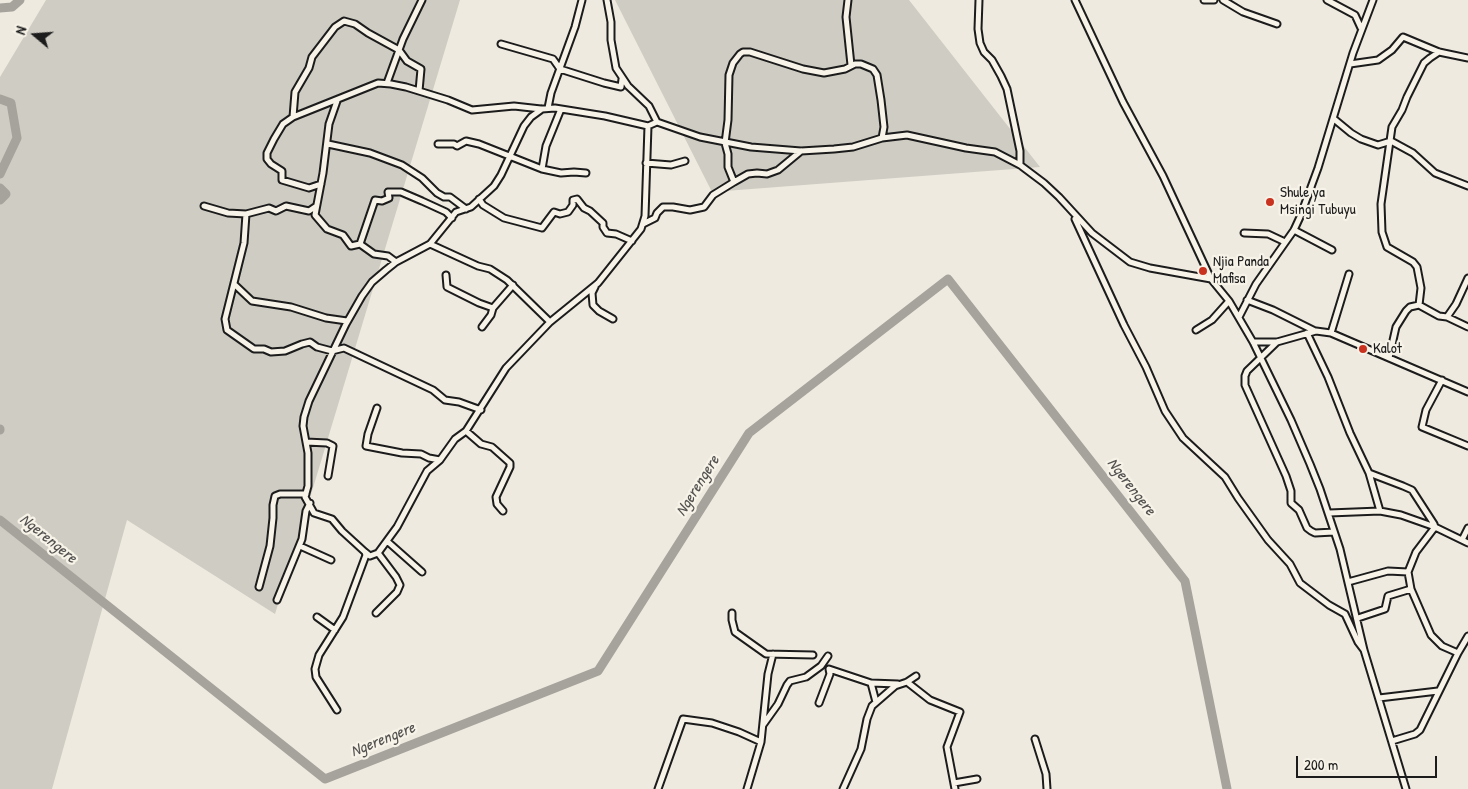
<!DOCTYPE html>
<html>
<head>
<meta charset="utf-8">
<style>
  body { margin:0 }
  #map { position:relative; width:1468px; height:789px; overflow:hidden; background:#eeeae0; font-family:"Patrick Hand",sans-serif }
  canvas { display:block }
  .north { position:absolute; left:10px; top:10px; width:50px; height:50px; -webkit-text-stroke:4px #f7f3e8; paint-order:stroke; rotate:288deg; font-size:14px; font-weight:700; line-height:20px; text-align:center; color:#1c1c1c }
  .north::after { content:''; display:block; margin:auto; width:18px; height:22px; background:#1c1c1c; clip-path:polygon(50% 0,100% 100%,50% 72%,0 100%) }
  .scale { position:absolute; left:1296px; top:756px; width:141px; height:22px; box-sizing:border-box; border:2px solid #1c1c1c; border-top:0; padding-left:6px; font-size:15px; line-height:18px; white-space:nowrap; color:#1c1c1c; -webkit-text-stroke:4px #f7f3e8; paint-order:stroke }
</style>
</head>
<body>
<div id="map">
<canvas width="1468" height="789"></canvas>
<div class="north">N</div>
<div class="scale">200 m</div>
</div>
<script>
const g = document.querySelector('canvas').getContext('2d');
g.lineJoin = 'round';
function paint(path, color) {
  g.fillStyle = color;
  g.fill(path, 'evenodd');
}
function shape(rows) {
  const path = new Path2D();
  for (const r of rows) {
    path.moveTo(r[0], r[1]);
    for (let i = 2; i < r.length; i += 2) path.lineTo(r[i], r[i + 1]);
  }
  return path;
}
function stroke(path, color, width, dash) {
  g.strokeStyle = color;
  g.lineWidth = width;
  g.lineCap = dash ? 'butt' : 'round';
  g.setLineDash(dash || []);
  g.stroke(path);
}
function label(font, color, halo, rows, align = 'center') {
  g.font = font + ' "Patrick Hand",sans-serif';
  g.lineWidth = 4.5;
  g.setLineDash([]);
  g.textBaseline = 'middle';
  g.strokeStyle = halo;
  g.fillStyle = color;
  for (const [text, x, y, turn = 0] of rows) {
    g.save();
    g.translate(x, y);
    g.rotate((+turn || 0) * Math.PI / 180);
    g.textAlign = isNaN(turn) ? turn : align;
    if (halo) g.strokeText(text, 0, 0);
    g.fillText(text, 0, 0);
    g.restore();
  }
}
paint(shape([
  [46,0,460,0,275,614,127,520,52,789,0,789,0,77],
  [615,0,909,0,1040,167,712,192]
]), '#cfccc3');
stroke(shape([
  [0,8,12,7,20,0],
  [0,99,11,103,17,138,0,174],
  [0,188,6,194,0,200],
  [0,429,0,430],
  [0,520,325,779,598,671,749,433,948,279,1185,581,1227,789]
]), '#a6a39d', 9);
const street = shape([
  [607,0,611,22,611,40,616,68,628,86,649,106,657,122,700,137,751,147,801,151,834,149,853,147,882,138,907,135,966,148,995,152,1020,165,1044,183,1059,197,1092,233,1130,262,1150,268,1211,279],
  [848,0,846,17,851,65],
  [979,0,978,29,980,43,984,52,992,60,1001,76,1007,89,1020,151,1020,165],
  [1075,0,1123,102,1163,176,1211,279,1229,301,1253,342,1291,420,1310,464,1320,489,1340,549,1364,650,1406,789],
  [1204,0,1214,0],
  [1223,0,1243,12,1277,24],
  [1327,0,1355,15,1361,28],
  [501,44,553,59,560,69,604,83,621,87,622,79],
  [1350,64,1378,60,1392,50,1403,37,1439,52,1468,58],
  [387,83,403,39,422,0],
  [337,101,329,124,323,173,315,215,327,229,343,235,351,246,360,244,374,254,388,256,396,262],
  [548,108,551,93,575,27,582,0],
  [293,117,295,92,309,68,312,57,335,27,344,21,355,24,368,33,399,50,407,61,421,69,419,91],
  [1334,119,1351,133,1361,139,1378,145,1391,141,1413,153,1435,173,1468,186],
  [648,126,645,216,641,229,598,283,550,322,506,368,466,431,455,439,440,460,427,471,397,527,378,553,370,556,365,552,342,531,332,519,314,513,305,497,308,486,308,453,303,426,304,417,309,401,346,324,362,296,372,282,386,270,396,262,430,244,456,212,471,207,494,186,501,175,524,126,531,117,542,109,555,108,605,116,648,126,657,122],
  [328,144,370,153,402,165,422,178,437,193,444,197,450,197,466,209],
  [438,144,454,144,457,146,466,141,479,144,542,169,561,173,574,172,586,173],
  [646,163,671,165,685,161],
  [542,169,546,146,561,109],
  [734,182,728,167,728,154,725,143,728,120,729,75,733,63,740,54,743,52,750,52,803,69,824,73,845,69,855,64,861,64,873,69,877,75,881,100,884,127,882,138],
  [321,184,309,188,282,180,282,171,271,164,267,159,267,153,274,139,283,124,293,117,378,83,391,84,406,87,448,100,472,110,514,106,541,109],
  [479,199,483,205,504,218,542,228,554,212,560,214,568,212,573,205,573,200,577,199,584,208,590,211,603,223,603,227,607,233,616,234,632,241],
  [204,206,228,213,246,214,269,208,276,211,286,206,309,211,315,207],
  [246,214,244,243,225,319,227,330,254,349,264,349,271,352,285,351,302,344,310,342,317,347,332,351,344,348,433,390,445,400,459,402,481,410],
  [1075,219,1124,325,1146,367,1165,411,1183,438,1225,477,1238,498,1268,540,1290,564,1300,583,1329,605,1345,614,1358,642,1364,650],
  [643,224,655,218,657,213,663,207,673,207,690,210,704,207,713,195,734,182,748,174,757,173,767,174,778,170,801,151],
  [1294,230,1332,250],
  [1244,233,1268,234,1285,242],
  [360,244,375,200,382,201,389,198,388,192,401,192,422,201,446,212,452,218],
  [430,244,478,266,490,269,507,280,550,322],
  [446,275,447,287,479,303,493,308],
  [234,284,252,301,291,307,326,318,347,321],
  [595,287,592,293,593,305,599,311,613,319],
  [1247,300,1273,310,1315,331],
  [1419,305,1421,288,1417,267,1413,262,1387,247,1382,232,1381,204,1392,127,1402,110,1407,97,1424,63,1430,58,1439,52],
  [1239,317,1256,284,1294,230,1300,217,1318,168,1353,53,1373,0],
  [1447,317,1468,327],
  [482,327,491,315,493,308,513,285],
  [1196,330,1212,320,1229,301],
  [1307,333,1328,377,1350,433,1369,473,1403,486,1412,490,1434,524,1435,527,1416,552,1408,572,1411,589,1431,635,1442,646,1458,653,1468,636],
  [1331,333,1349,274],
  [1253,342,1277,342,1316,331,1331,333,1468,392],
  [1277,342,1247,371,1245,376,1245,385,1286,476,1291,491,1291,503,1299,510,1307,528,1311,531,1315,533,1334,532],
  [1389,358,1396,327,1406,311,1410,307,1419,305,1439,316,1447,317,1456,304,1468,278],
  [1442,380,1426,410,1422,427,1468,446],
  [377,408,368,434,366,446,402,453,421,454,429,458,440,460],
  [466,431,481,444,492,447,510,463,510,467,496,497,497,504,503,511],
  [306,442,327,443,333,446,328,476],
  [1369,473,1380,511],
  [1329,513,1380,511,1401,515,1435,527,1468,543],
  [1462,540,1468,528],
  [387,541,422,572],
  [300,546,331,560],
  [1348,582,1388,571,1408,572],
  [259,587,270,546,273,518,273,505,275,496,280,494,306,494],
  [277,600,302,539,306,511,310,503],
  [376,613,397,592,400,585,396,577,378,553],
  [732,613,732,620,735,632,766,654,813,655],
  [317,617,335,630],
  [1358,618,1385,609,1388,596,1411,589],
  [907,682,930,700,960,712,947,747,955,789],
  [871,683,898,684],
  [1379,698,1438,691],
  [819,703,830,674,829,669,871,683,876,702],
  [337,710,316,677,315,669,319,655,343,617,366,555,365,552],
  [763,725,778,704,787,685,790,681,806,677,821,666,828,656],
  [1035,739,1046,774,1047,789],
  [1392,741,1415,734,1420,730,1458,653],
  [954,783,977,779],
  [658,789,683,719,712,723,739,732,761,742],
  [747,789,761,742,768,674,773,654],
  [843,789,861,749,867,719,872,706,895,686,907,682,916,676]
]);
stroke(street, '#1c1c1c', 9);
stroke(street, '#f7f3e8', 5);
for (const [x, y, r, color] of [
  [1270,202,5,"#c8321e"],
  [1203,271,5,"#c8321e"],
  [1363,349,5,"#c8321e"]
]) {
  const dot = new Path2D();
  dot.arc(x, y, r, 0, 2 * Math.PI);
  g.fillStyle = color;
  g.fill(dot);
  stroke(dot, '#f7f3e8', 2);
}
label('15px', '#1c1c1c', '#f7f3e8', [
  ["Shule ya",1280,193],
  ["Msingi Tubuyu",1280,210],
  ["Njia Panda",1213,262],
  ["Mafisa",1213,279],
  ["Kalot",1373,349]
], 'left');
label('italic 16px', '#535250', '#f7f3e8', [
  ["Ngerengere",698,486,-58],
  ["Ngerengere",1131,487,52],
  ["Ngerengere",48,539,39],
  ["Ngerengere",383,740,-22]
]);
</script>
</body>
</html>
